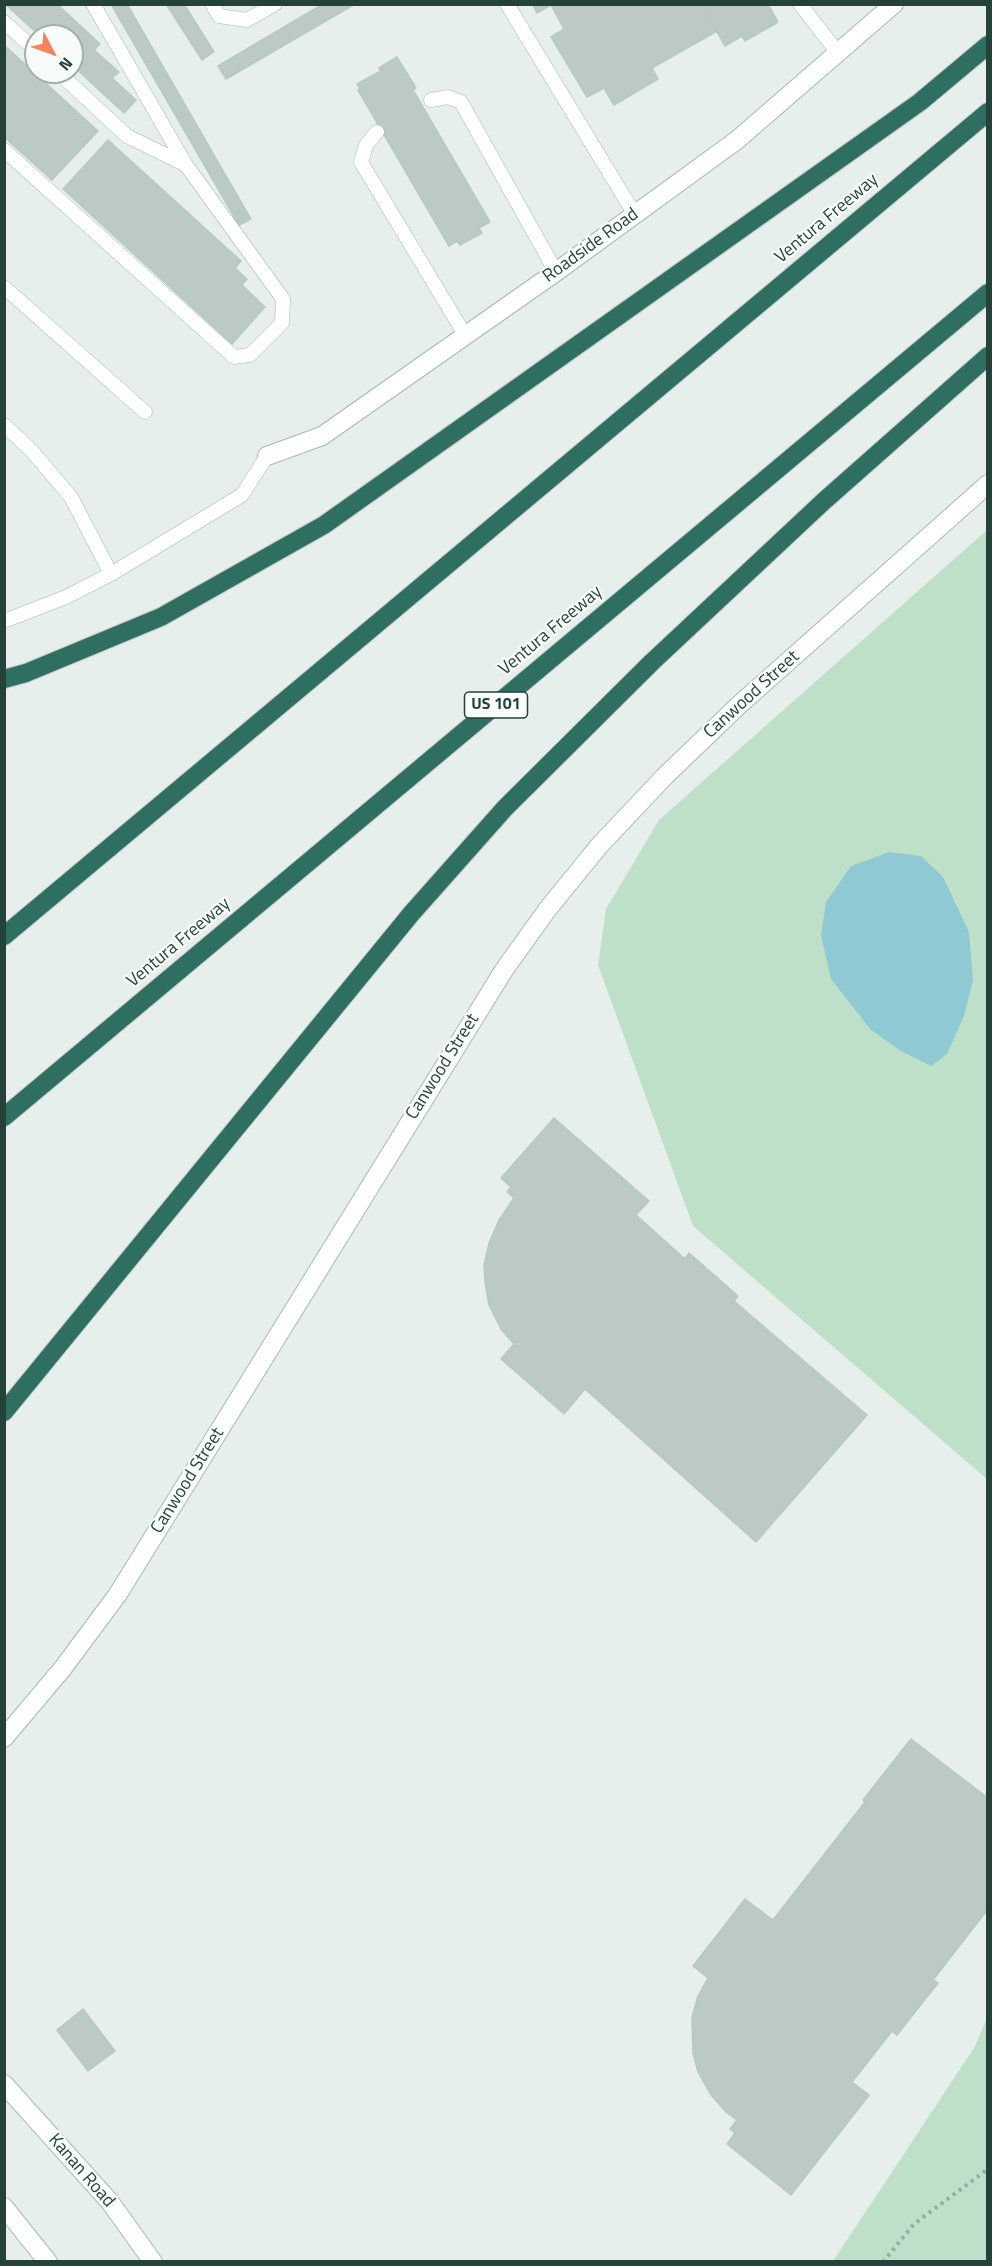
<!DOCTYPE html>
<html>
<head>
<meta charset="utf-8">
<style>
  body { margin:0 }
  #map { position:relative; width:992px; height:2266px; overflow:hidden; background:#e6efeb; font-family:"Titillium Web",sans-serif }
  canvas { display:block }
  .frame { position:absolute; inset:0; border:6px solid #24423a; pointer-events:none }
  .north { position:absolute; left:24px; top:24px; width:60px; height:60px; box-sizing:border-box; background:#f7fbf9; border:2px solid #a3b1ad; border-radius:50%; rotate:131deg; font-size:16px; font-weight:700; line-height:24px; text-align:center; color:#24423a }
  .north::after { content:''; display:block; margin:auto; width:21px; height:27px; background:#f4845f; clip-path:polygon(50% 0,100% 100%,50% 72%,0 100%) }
</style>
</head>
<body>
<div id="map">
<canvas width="992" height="2266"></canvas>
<div class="frame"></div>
<div class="north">N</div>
</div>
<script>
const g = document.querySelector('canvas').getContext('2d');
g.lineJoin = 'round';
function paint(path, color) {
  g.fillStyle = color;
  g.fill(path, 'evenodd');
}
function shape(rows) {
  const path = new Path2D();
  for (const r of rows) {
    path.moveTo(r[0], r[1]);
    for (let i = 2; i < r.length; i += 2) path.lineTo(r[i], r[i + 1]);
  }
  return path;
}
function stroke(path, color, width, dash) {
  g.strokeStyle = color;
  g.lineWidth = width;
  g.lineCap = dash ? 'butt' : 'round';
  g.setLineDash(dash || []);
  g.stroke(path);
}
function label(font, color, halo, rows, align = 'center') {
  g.font = font + ' "Titillium Web",sans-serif';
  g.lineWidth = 4.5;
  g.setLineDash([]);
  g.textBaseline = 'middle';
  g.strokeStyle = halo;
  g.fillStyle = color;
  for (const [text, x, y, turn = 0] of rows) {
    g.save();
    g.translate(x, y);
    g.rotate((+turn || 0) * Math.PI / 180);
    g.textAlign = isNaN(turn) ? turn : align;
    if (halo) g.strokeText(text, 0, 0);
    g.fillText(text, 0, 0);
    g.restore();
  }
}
paint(shape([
  [987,530,987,1479,693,1226,598,965,606,909,659,820],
  [987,2018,987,2261,833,2261,974,2048]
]), '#bfe0c8');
paint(shape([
  [889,852,921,856,943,877,969,932,973,980,964,1016,947,1054,931,1066,901,1051,871,1030,831,979,821,935,826,902,851,866]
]), '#8ec9d4');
const building = shape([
  [5,4,57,4,100,44,94,50,119,72,112,78,136,100,124,113,72,65,72,36,40,36,5,4],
  [111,4,127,4,251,219,239,225,111,4],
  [166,4,184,4,214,52,202,60,166,4],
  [323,4,355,4,226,79,218,66,323,4],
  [532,4,701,4,717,31,652,68,658,79,614,105,604,88,587,97,551,37,564,29,551,5,537,13,532,4],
  [701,4,768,4,778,22,745,41,742,36,725,46,701,4],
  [4,45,98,131,52,180,4,137,4,45],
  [397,57,416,88,413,90,490,222,479,228,482,233,460,245,457,241,449,246,358,90,360,88,357,84,381,71,379,68,397,57],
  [108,140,241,261,235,268,247,279,242,285,265,307,232,344,63,189,108,140],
  [554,1118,649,1201,636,1215,685,1259,689,1253,738,1296,734,1301,867,1415,756,1542,585,1389,564,1414,501,1359,514,1344,501,1329,489,1305,485,1282,484,1265,489,1243,499,1220,514,1198,507,1192,511,1187,501,1178,554,1118],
  [911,1739,988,1798,988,1909,933,1980,938,1983,897,2035,892,2031,852,2082,869,2095,791,2195,727,2144,735,2133,730,2129,737,2120,726,2112,711,2095,698,2072,693,2053,692,2017,698,1996,708,1978,693,1966,745,1899,773,1920,865,1802,863,1800,911,1739],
  [83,2009,115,2051,88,2071,57,2030,83,2009]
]);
paint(building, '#bbcac4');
stroke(building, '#b8c9c2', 1.5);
const service = shape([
  [212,4,219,16,247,20,275,4],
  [507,4,635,215],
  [800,4,838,53],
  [4,22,36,51],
  [58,72,127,136,186,165],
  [431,100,448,97,461,102,556,272],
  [377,132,366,145,361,162,465,335],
  [4,150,234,357,250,355,282,323,283,299,186,165,93,4],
  [4,287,145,412],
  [4,425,31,450,71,497,111,574],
  [4,621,66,597,111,574,242,495,267,456]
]);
const minor = shape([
  [267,456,322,436,556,272,737,140,894,4]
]);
const tertiary = shape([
  [4,1738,63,1668,118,1594,504,970,547,910,599,846,664,777,739,705,988,484]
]);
const secondary = shape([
  [4,2084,110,2202,153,2262],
  [4,2207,48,2262]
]);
const motorway = shape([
  [4,679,26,673,161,617,324,525,920,102,988,45],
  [4,936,988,112],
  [4,1117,988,293],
  [4,1412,411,914,505,808,652,662,824,501,988,356]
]);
stroke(service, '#a8b8b2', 15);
stroke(minor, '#a8b8b2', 20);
stroke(tertiary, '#a8b8b2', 20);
stroke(secondary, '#a4bbb3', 20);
stroke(motorway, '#c2cac8', 20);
stroke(shape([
  [883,2262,914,2224,988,2169]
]), '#86b3a5', 4, [3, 4.5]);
stroke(service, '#fff', 14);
stroke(minor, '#fff', 18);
stroke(tertiary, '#fff', 18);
stroke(secondary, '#fff', 18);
stroke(motorway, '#2f6f62', 18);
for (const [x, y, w] of [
  [496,705,63]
]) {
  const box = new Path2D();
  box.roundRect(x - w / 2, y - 13, w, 26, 4.5);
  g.fillStyle = '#f7fbf9';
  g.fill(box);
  stroke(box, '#24423a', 1.5);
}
label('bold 16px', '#24423a', null, [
  ["US 101",496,705]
]);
label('18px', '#24423a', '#f7fbf9', [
  ["Ventura Freeway",827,219,-40],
  ["Roadside Road",591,246,-36],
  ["Ventura Freeway",551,631,-40],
  ["Canwood Street",752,695,-42],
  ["Ventura Freeway",179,943,-40],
  ["Canwood Street",443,1067,-58],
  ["Canwood Street",188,1481,-58],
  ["Kanan Road",81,2171,49]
]);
</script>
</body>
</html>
